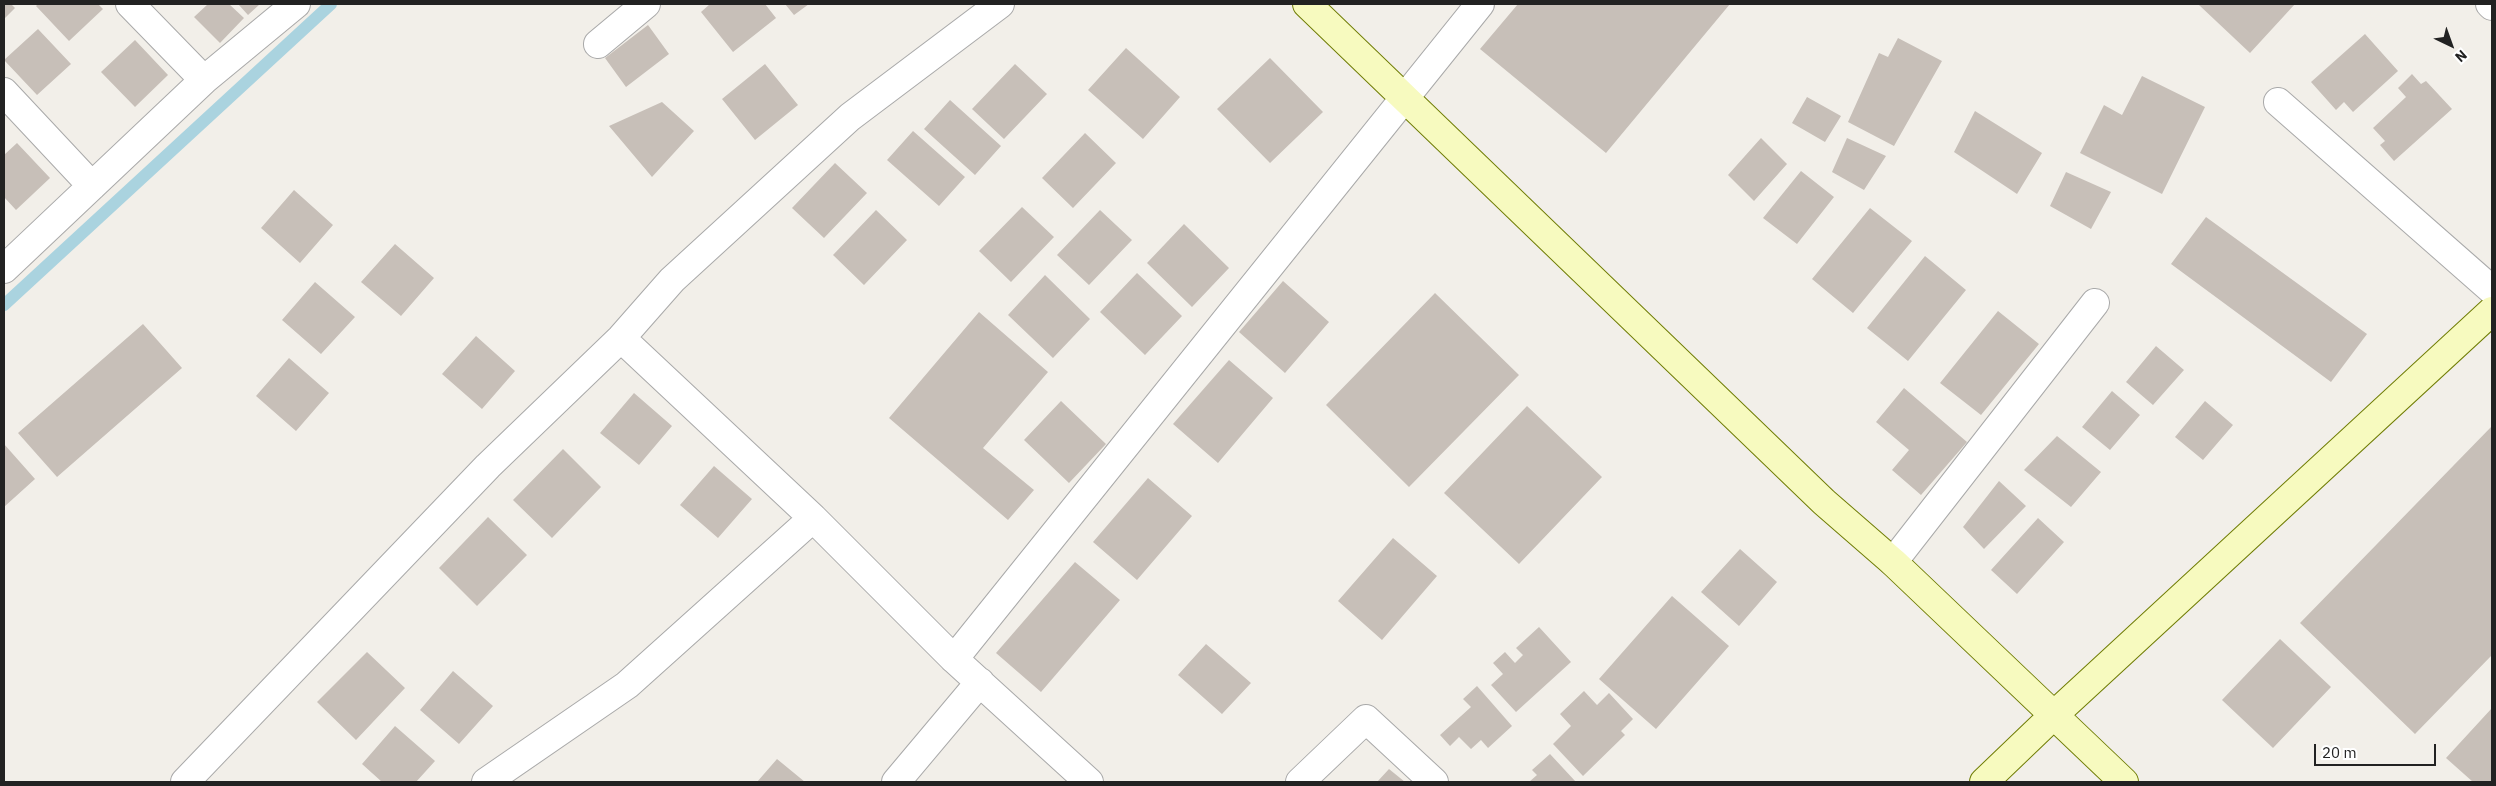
<!DOCTYPE html>
<html>
<head>
<meta charset="utf-8">
<style>
  body { margin:0 }
  #map { position:relative; width:2496px; height:786px; overflow:hidden; background:#f2efe9; font-family:"IBM Plex Sans",sans-serif }
  canvas { display:block }
  .frame { position:absolute; inset:0; border:5px solid #222; pointer-events:none }
  .north { position:absolute; left:2426px; top:20px; width:50px; height:50px; -webkit-text-stroke:4px #fff; paint-order:stroke; rotate:138deg; font-size:14px; font-weight:700; line-height:20px; text-align:center; color:#222 }
  .north::after { content:''; display:block; margin:auto; width:18px; height:22px; background:#222; clip-path:polygon(50% 0,100% 100%,50% 72%,0 100%) }
  .scale { position:absolute; left:2314px; top:744px; width:122px; height:22px; box-sizing:border-box; border:2px solid #222; border-top:0; padding-left:6px; font-size:15px; line-height:18px; white-space:nowrap; color:#222; -webkit-text-stroke:4px #fff; paint-order:stroke }
</style>
</head>
<body>
<div id="map">
<canvas width="2496" height="786"></canvas>
<div class="frame"></div>
<div class="north">N</div>
<div class="scale">20 m</div>
</div>
<script>
const g = document.querySelector('canvas').getContext('2d');
g.lineJoin = 'round';
function shape(rows) {
  const path = new Path2D();
  for (const r of rows) {
    path.moveTo(r[0], r[1]);
    for (let i = 2; i < r.length; i += 2) path.lineTo(r[i], r[i + 1]);
  }
  return path;
}
function stroke(path, color, width, dash) {
  g.strokeStyle = color;
  g.lineWidth = width;
  g.lineCap = dash ? 'butt' : 'round';
  g.setLineDash(dash || []);
  g.stroke(path);
}
function paint(path, color) {
  g.fillStyle = color;
  g.fill(path, 'evenodd');
}
stroke(shape([
  [4,305,331,4]
]), '#aad3df', 12);
paint(shape([
  [4,4,11,4,15,8,4,19],
  [38,4,98,4,103,9,69,41,36,6],
  [208,4,229,4,244,18,220,43,194,17],
  [238,4,260,4,248,15],
  [710,4,765,4,776,18,733,52,701,12],
  [785,4,809,4,794,15],
  [1518,4,1730,4,1606,153,1480,49],
  [2200,4,2295,4,2250,53,2199,5],
  [648,25,669,54,626,87,605,58],
  [38,29,71,64,37,95,4,60],
  [2365,34,2398,71,2353,112,2344,102,2336,110,2311,82],
  [1898,38,1942,61,1894,146,1848,122,1879,53,1888,57],
  [135,40,168,75,135,107,101,72],
  [1126,48,1180,97,1143,139,1088,90],
  [1270,58,1323,112,1270,163,1217,109],
  [765,64,798,105,755,140,722,99],
  [1015,64,1047,94,1004,139,972,109],
  [2412,74,2421,84,2426,81,2452,109,2394,161,2380,145,2385,141,2373,128,2406,97,2398,88],
  [2142,76,2205,107,2162,194,2080,153,2104,105,2122,115],
  [1807,97,1841,116,1825,142,1792,123],
  [950,100,1001,146,975,175,924,129],
  [662,102,694,131,652,177,609,126],
  [1975,111,2042,153,2017,194,1954,152],
  [913,131,965,177,939,206,887,160],
  [1085,133,1116,163,1073,208,1042,178],
  [1761,138,1787,164,1754,201,1728,175],
  [1847,138,1886,156,1864,190,1832,172],
  [17,143,50,178,16,210,4,197,4,155],
  [835,163,867,193,824,238,792,208],
  [1801,171,1834,197,1797,244,1763,218],
  [2066,172,2111,192,2091,229,2050,206],
  [294,190,333,225,300,263,261,228],
  [1022,207,1054,237,1011,282,979,251],
  [1870,208,1912,241,1853,313,1812,279],
  [876,210,907,240,864,285,833,255],
  [1100,210,1132,240,1089,285,1057,255],
  [2206,217,2367,334,2331,382,2171,264],
  [1184,224,1229,268,1192,307,1147,263],
  [395,244,434,278,401,316,361,282],
  [1925,256,1966,290,1908,361,1867,328],
  [1137,273,1182,316,1145,355,1100,312],
  [1045,275,1090,319,1053,358,1008,315],
  [1283,281,1329,322,1285,373,1239,332],
  [315,282,355,317,321,354,282,320],
  [1435,293,1519,375,1409,487,1326,405],
  [1998,311,2039,344,1981,415,1940,383],
  [979,312,1048,372,983,448,1034,490,1008,520,889,418],
  [143,324,182,368,57,477,18,433],
  [476,336,515,371,482,409,442,374],
  [2156,346,2184,370,2153,405,2126,382],
  [289,358,329,393,296,431,256,396],
  [1229,360,1273,398,1218,463,1173,424],
  [1904,388,1967,442,1921,495,1892,470,1909,450,1876,422],
  [2112,391,2140,415,2110,450,2082,427],
  [634,393,672,426,639,465,600,433],
  [1061,401,1106,444,1069,483,1024,440],
  [2205,401,2233,425,2203,460,2175,437],
  [1527,406,1602,477,1519,564,1444,493],
  [2492,426,2492,655,2415,734,2300,623],
  [2057,436,2101,472,2071,507,2024,470],
  [4,444,35,479,4,507],
  [563,449,601,487,552,538,513,500],
  [714,466,752,499,718,538,680,505],
  [1148,478,1192,516,1137,580,1093,542],
  [1999,481,2026,506,1984,549,1963,527],
  [488,517,527,555,477,606,439,568],
  [2038,518,2064,542,2017,594,1991,570],
  [1393,538,1437,576,1382,640,1338,601],
  [1740,549,1777,582,1739,626,1701,592],
  [1075,562,1120,600,1041,692,996,653],
  [1672,596,1729,646,1656,729,1599,679],
  [1539,627,1571,662,1516,712,1491,685,1503,674,1493,663,1505,652,1515,663,1523,655,1516,648],
  [2280,639,2331,687,2273,748,2222,700],
  [1206,644,1251,683,1222,714,1178,675],
  [367,652,405,688,356,740,317,702],
  [453,671,493,706,459,744,420,710],
  [1477,686,1512,726,1488,748,1481,740,1471,749,1459,737,1450,746,1440,735,1471,707,1463,699],
  [1584,691,1597,705,1609,693,1633,719,1621,731,1625,735,1583,776,1553,744,1571,726,1560,714],
  [2492,708,2492,782,2473,782,2446,758],
  [395,726,435,761,416,782,382,782,362,764],
  [1550,754,1576,782,1529,782,1537,775,1532,770],
  [777,759,805,782,757,782],
  [1389,769,1405,782,1377,782]
]), '#c7bfb8');
const street = shape([
  [130,4,204,80],
  [2490,4,2492,6],
  [598,44,646,4],
  [4,92,92,186],
  [2278,102,2492,290],
  [4,269,204,80,296,4],
  [621,338,813,518,954,659,1089,782],
  [1893,562,2095,303],
  [954,659,1480,4],
  [185,782,488,466,621,338,672,280,850,117,1000,4],
  [486,782,627,685,813,518],
  [896,782,980,682],
  [1300,782,1366,719,1434,782]
]);
const secondary = shape([
  [1307,4,1824,502,1893,562,2124,782],
  [1984,782,2055,714,2492,311]
]);
stroke(street, '#a9a9a9', 30);
stroke(secondary, '#707d05', 30);
stroke(street, '#fff', 28);
stroke(secondary, '#f7fabf', 28);
</script>
</body>
</html>
